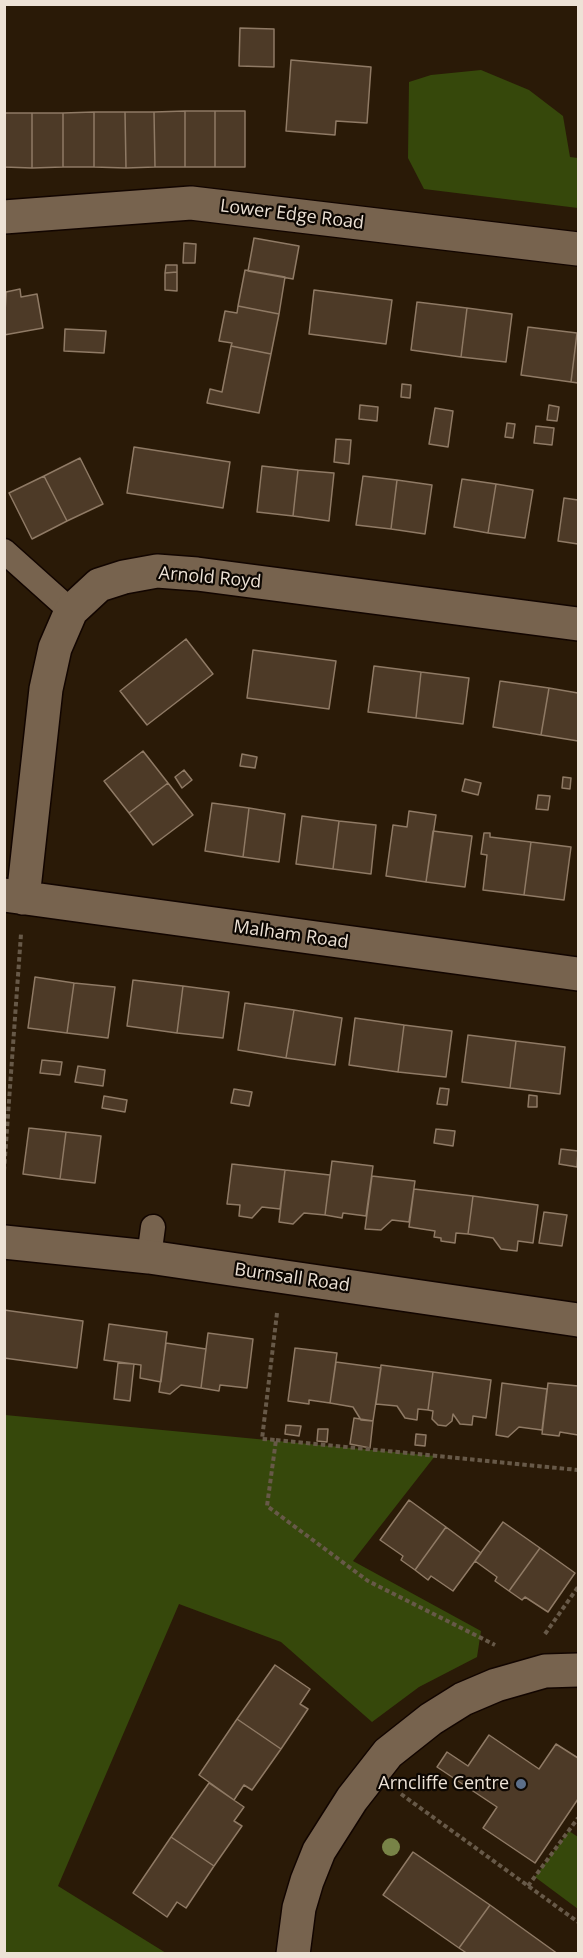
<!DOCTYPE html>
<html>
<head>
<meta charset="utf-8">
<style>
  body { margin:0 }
  #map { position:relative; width:583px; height:1958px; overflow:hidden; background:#2a1a07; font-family:"Open Sans",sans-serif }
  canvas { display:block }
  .frame { position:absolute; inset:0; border:6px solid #ede2d6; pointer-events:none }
</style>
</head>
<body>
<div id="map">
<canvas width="583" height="1958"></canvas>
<div class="frame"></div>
</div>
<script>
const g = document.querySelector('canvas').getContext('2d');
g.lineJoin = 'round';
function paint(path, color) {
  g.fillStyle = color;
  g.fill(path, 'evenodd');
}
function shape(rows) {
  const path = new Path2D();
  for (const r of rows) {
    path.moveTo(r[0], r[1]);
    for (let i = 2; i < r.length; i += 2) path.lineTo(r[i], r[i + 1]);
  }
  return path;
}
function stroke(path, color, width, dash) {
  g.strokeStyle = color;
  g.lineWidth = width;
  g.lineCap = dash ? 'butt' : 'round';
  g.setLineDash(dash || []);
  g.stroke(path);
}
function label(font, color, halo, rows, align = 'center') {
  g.font = font + ' "Open Sans",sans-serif';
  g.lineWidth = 4.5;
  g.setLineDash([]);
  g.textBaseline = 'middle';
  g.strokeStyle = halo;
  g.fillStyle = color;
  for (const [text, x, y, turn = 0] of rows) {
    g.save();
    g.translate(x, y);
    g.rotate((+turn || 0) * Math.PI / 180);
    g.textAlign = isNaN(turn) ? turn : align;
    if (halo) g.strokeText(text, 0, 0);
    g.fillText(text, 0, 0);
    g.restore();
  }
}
paint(shape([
  [481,70,529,90,563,116,570,157,578,158,578,208,424,189,408,158,409,82,431,75],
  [5,1415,435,1456,353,1561,481,1631,477,1657,419,1687,372,1722,281,1642,179,1604,58,1886,166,1953,5,1953],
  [569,1831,578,1837,578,1909,535,1877]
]), '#36480b');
const building = shape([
  [240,28,274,29,274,67,239,66,240,28],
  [291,60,371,67,367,123,336,121,335,135,286,131,291,60],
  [185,111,215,111,215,167,185,167,185,111],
  [185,111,185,167,155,167,154,112,185,111],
  [215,111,245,111,245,167,215,167,215,111],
  [94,112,125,112,126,168,94,167,94,112],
  [94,112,94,167,63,167,63,113,94,112],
  [125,112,154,112,155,167,126,168,125,112],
  [4,113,32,113,32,168,4,167,4,113],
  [32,113,63,113,63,167,32,168,32,113],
  [254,238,299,246,293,279,248,271,254,238],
  [184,243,196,244,195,263,183,263,184,243],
  [166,265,177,265,177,272,165,273,166,265],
  [245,270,285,277,279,314,238,306,245,270],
  [177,272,177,291,165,290,165,273,177,272],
  [20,289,21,297,37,294,43,328,4,335,6,292,20,289],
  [314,290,392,300,386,344,309,334,314,290],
  [417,302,467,308,461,357,411,350,417,302],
  [238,306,279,314,271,354,231,346,232,343,219,341,225,311,237,313,238,306],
  [467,308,512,314,506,362,461,357,467,308],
  [528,327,577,333,571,382,521,375,528,327],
  [65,329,106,331,104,353,64,351,65,329],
  [577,333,578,333,578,383,571,382,577,333],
  [231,346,271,354,259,413,207,403,210,389,222,392,231,346],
  [402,384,411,385,410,398,401,397,402,384],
  [360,405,378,407,377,421,359,419,360,405],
  [549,405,559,407,557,421,547,420,549,405],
  [435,408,453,411,448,447,429,444,435,408],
  [507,423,515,424,513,438,505,437,507,423],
  [536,426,554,428,552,445,534,443,536,426],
  [336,439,351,440,349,464,334,462,336,439],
  [134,447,230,462,223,508,127,493,134,447],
  [80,458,103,504,67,521,44,476,80,458],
  [262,466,298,470,293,516,257,512,262,466],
  [298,470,334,473,329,521,293,516,298,470],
  [44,476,67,521,32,539,9,493,44,476],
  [363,476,397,480,391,529,356,525,363,476],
  [462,479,496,484,488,533,454,527,462,479],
  [397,480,432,485,425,534,391,529,397,480],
  [496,484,533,490,525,538,488,533,496,484],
  [564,498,578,500,578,544,558,541,564,498],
  [186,639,213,674,147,725,120,691,186,639],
  [253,650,336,661,329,709,247,698,253,650],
  [374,666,421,672,416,718,368,712,374,666],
  [421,672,469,678,463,724,416,718,421,672],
  [500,681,549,688,541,735,493,727,500,681],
  [549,688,578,693,578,741,541,735,549,688],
  [143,751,168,783,129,813,104,781,143,751],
  [242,754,257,757,255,768,240,766,242,754],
  [184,770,192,780,182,788,175,777,184,770],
  [563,777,571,778,570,789,562,788,563,777],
  [465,779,481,783,478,795,462,791,465,779],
  [168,783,193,815,153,845,129,813,168,783],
  [538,795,550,796,548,810,536,809,538,795],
  [212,803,249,808,243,857,205,851,212,803],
  [249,808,285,814,279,862,243,857,249,808],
  [409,811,436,815,426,882,386,876,393,825,407,827,409,811],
  [302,816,339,821,333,869,296,864,302,816],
  [339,821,376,825,371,874,333,869,339,821],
  [433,831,472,836,465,887,426,882,433,831],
  [484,833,490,833,490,837,531,842,524,895,483,890,487,855,481,854,484,833],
  [531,842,571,847,564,900,524,895,531,842],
  [35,977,74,983,67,1033,28,1028,35,977],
  [133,980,183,986,177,1033,127,1026,133,980],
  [74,983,115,987,108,1038,67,1033,74,983],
  [183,986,229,992,223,1038,177,1033,183,986],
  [245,1003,294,1010,286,1058,238,1050,245,1003],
  [294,1010,342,1018,335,1065,286,1058,294,1010],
  [355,1018,404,1025,398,1072,349,1065,355,1018],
  [404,1025,452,1031,446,1077,398,1072,404,1025],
  [468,1035,516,1041,510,1088,462,1082,468,1035],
  [516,1041,565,1047,560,1094,510,1088,516,1041],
  [42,1060,62,1062,60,1075,40,1073,42,1060],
  [78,1066,105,1070,103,1086,75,1082,78,1066],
  [440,1088,449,1089,447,1105,437,1104,440,1088],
  [234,1089,252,1092,249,1106,231,1103,234,1089],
  [529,1095,537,1096,537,1107,528,1107,529,1095],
  [104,1096,127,1100,125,1112,102,1108,104,1096],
  [29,1128,66,1132,60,1179,23,1174,29,1128],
  [436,1129,455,1131,453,1146,434,1143,436,1129],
  [66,1132,101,1136,95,1183,60,1179,66,1132],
  [561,1149,578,1151,577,1167,559,1164,561,1149],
  [332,1161,373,1166,366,1216,343,1213,342,1218,325,1215,332,1161],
  [232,1164,285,1170,280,1209,262,1207,252,1218,239,1216,240,1205,227,1204,232,1164],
  [285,1170,330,1175,325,1215,304,1213,293,1224,279,1222,285,1170],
  [372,1176,415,1181,409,1222,392,1220,381,1230,365,1229,372,1176],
  [414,1189,473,1196,468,1234,456,1233,455,1243,441,1241,441,1238,434,1237,435,1231,409,1227,414,1189],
  [473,1196,538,1205,533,1243,518,1241,517,1251,501,1249,493,1238,468,1234,473,1196],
  [544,1212,567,1215,562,1246,539,1243,544,1212],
  [4,1310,83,1321,77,1368,4,1358,4,1310],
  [109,1324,167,1332,161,1382,140,1378,141,1365,104,1360,109,1324],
  [208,1333,253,1339,247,1388,220,1385,219,1391,201,1388,208,1333],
  [166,1343,206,1349,201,1388,181,1385,170,1394,159,1392,166,1343],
  [295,1348,337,1353,330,1403,309,1400,309,1404,288,1401,295,1348],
  [336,1362,381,1368,373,1421,361,1420,353,1407,330,1403,336,1362],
  [118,1363,134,1364,130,1401,114,1399,118,1363],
  [381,1365,433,1372,428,1410,418,1409,417,1420,405,1418,397,1406,376,1404,381,1365],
  [433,1372,491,1380,486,1418,473,1416,472,1425,460,1424,453,1414,452,1421,446,1426,438,1425,432,1419,433,1411,428,1410,433,1372],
  [502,1383,547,1389,542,1430,519,1427,508,1437,496,1435,502,1383],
  [548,1383,578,1386,578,1435,560,1432,559,1436,542,1434,548,1383],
  [354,1418,373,1421,370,1448,350,1444,354,1418],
  [286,1425,301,1426,299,1436,285,1434,286,1425],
  [318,1429,328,1429,327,1442,317,1441,318,1429],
  [416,1434,426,1435,425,1446,415,1445,416,1434],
  [409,1500,446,1527,415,1570,401,1560,403,1556,380,1540,409,1500],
  [503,1522,540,1548,509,1591,495,1581,497,1577,475,1561,503,1522],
  [446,1527,481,1553,453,1591,431,1576,428,1580,415,1570,446,1527],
  [540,1548,575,1573,548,1612,525,1597,522,1600,509,1591,540,1548],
  [275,1665,310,1689,300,1704,308,1709,281,1749,237,1719,275,1665],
  [237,1719,281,1749,252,1790,244,1785,234,1800,199,1775,237,1719],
  [489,1735,539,1769,556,1744,578,1758,578,1799,535,1863,483,1828,497,1807,437,1767,447,1752,468,1766,489,1735],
  [209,1783,244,1807,234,1821,242,1826,214,1866,171,1837,209,1783],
  [171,1837,214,1866,186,1908,177,1902,167,1917,133,1893,171,1837],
  [413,1852,490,1905,459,1948,383,1895,413,1852],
  [490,1905,558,1954,468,1954,459,1948,490,1905]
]);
paint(building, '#4d3a27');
stroke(building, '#8f7a65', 1.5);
const service = shape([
  [4,551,71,611],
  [149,1257,153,1227]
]);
const minor = shape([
  [4,895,578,974],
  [23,898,46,689,55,648,71,611,99,585,124,577,157,571,197,574,578,624],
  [4,1242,149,1257,578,1320],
  [293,1954,299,1908,307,1881,319,1851,352,1799,388,1753,431,1719,463,1699,496,1685,545,1671,578,1670]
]);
const tertiary = shape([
  [4,217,191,203,578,249]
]);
stroke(service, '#120500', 27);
stroke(minor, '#120500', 36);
stroke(tertiary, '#120500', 36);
stroke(shape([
  [4,1171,21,934],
  [277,1313,262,1439,276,1440,267,1506,368,1581,495,1645],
  [276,1440,578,1470],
  [545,1634,578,1587],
  [401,1794,578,1922],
  [528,1886,578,1818]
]), '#675948', 4, [4.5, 3]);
stroke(service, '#77634e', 24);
stroke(minor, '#77634e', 33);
stroke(tertiary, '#77634e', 33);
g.fillStyle = '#788347';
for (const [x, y] of [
  [391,1847]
]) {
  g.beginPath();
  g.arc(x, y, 9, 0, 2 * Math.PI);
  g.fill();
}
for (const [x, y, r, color] of [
  [521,1784,6,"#5c6f8a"]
]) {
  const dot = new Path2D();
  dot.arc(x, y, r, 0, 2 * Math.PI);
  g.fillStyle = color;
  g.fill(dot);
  stroke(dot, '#0d0702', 2);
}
label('18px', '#ede2d6', '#0d0702', [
  ["Lower Edge Road",292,215,7],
  ["Arnold Royd",210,578,5],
  ["Malham Road",291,935,8],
  ["Burnsall Road",292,1278,8]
]);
label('18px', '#ede2d6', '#0d0702', [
  ["Arncliffe Centre",509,1784]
], 'right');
</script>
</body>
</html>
